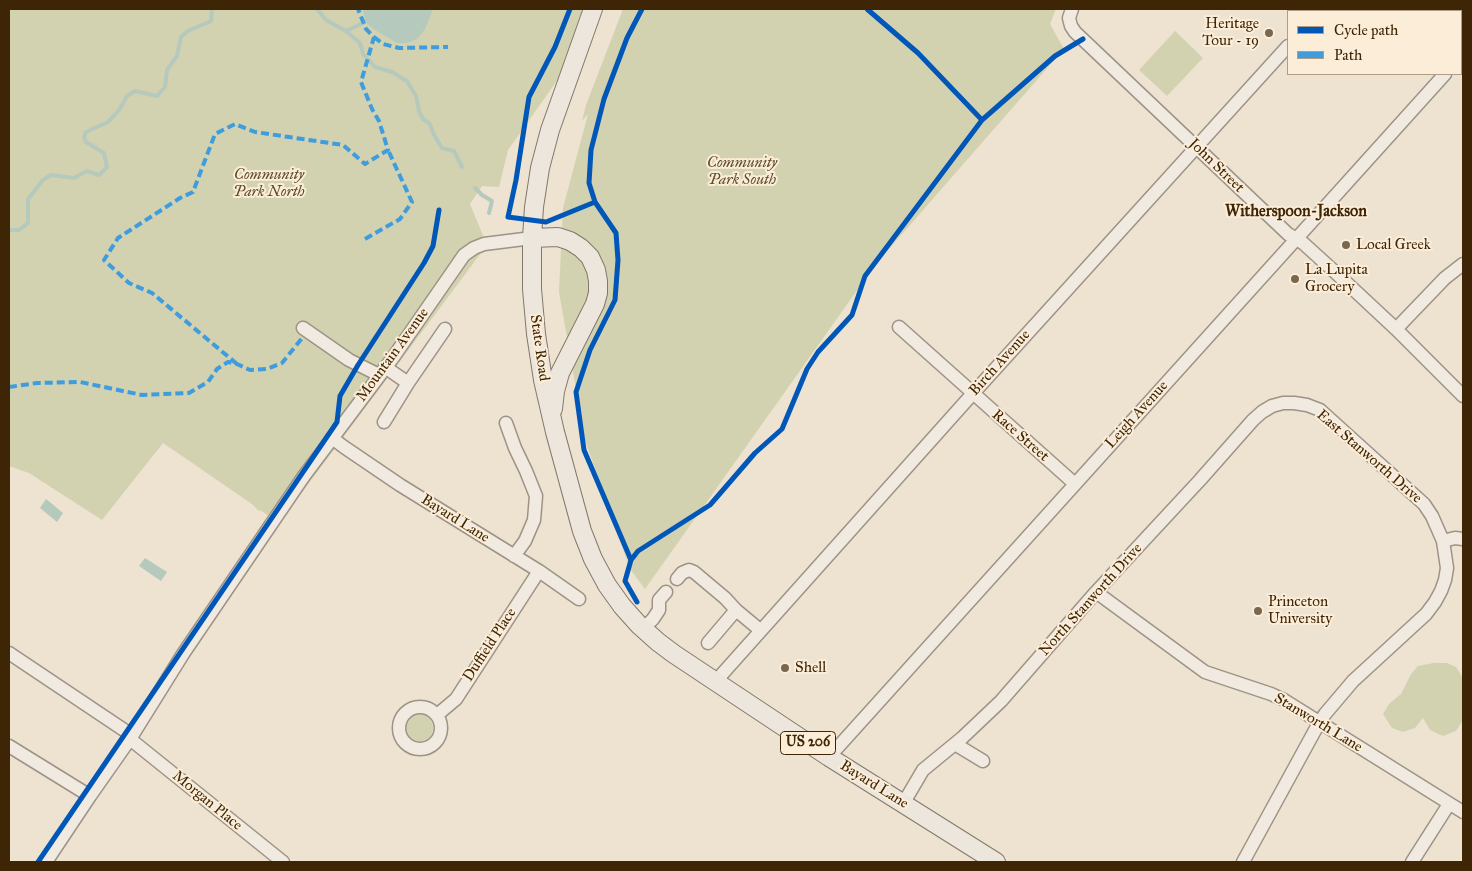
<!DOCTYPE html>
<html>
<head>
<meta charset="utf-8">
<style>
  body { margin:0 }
  #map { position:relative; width:1472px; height:871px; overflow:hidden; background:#eee2d1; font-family:"IM FELL Great Primer",serif }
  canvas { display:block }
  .frame { position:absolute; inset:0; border:10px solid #3d2506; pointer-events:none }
  .legend { position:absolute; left:1287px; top:10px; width:175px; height:65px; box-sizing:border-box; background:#fcedd9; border:1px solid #b09d85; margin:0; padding:6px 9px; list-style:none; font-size:15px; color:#3d2506 }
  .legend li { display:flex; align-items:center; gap:10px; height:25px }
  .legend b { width:25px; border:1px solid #b09d85 }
</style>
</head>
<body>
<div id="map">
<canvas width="1472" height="871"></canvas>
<div class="frame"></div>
<ul class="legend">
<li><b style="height:6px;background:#0057b8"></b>Cycle path</li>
<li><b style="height:6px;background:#3f9cdd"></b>Path</li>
</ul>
</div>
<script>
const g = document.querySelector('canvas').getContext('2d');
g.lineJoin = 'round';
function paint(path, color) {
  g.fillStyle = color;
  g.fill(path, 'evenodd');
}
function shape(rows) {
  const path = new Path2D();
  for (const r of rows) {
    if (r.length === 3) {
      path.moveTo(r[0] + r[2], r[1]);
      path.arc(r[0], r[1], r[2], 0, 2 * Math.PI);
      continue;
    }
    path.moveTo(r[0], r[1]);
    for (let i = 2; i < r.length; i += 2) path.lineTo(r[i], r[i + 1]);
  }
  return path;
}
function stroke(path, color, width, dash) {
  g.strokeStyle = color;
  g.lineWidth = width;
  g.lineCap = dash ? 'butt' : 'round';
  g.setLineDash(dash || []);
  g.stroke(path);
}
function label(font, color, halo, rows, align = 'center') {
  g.font = font + ' "IM FELL Great Primer",serif';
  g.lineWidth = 4;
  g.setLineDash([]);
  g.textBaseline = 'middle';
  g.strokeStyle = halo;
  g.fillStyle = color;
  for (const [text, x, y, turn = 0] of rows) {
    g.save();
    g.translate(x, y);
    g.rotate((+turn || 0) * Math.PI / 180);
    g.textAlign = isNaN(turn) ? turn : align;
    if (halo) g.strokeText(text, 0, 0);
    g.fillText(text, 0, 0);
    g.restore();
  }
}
paint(shape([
  [9,9,586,9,561,75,508,150,499,187,482,186,470,204,487,245,279,523,260,510,259,511,252,504,163,443,102,520,29,473,9,466],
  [623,9,1056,9,1050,24,1064,49,875,265,645,589,630,569,585,440,559,292,563,208,588,114,582,121,586,105],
  [1175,31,1203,58,1167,96,1139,70],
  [1434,663,1447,663,1456,667,1463,678,1463,720,1456,731,1443,736,1430,730,1423,718,1415,728,1403,732,1392,728,1383,714,1389,704,1401,694,1411,674,1418,666],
  [419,728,14]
]), '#d2d2b1');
paint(shape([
  [363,9,433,9,425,29,417,39,407,43,397,43,375,30,365,22],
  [46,499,63,513,57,522,40,508],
  [145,558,167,572,161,581,139,566]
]), '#b6c9bd');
stroke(shape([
  [317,9,326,20,346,31,360,43,363,54,375,67,392,72,407,81,416,96,419,111,423,119,430,124,434,135,442,148,454,151,462,167],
  [346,31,369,20],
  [475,188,482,195,492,201,489,213],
  [9,230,19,230,28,223,28,199,43,180,51,175,74,178,87,171,99,175,107,167,104,153,86,142,84,137,86,132,108,122,120,109,127,96,135,91,157,96,165,87,167,70,177,56,181,37,188,31,211,21,212,9]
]), '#b6c9bd', 4);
const minor = shape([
  [1072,9,1069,18,1071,26,1075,32,1288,234,1303,243,1336,273,1396,329,1463,396],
  [1319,11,1321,9],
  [1461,56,1463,53],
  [899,327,1075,484],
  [303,328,349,360,379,375],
  [1396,329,1445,278,1463,264],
  [385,367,408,383,445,329],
  [384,422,408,383],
  [506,423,515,448,526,471,536,496,534,520,525,541,514,556],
  [332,438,344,447,400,485,539,571,579,599],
  [1443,541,1455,538,1463,539],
  [677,579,682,573,689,570,694,572,725,598,736,610],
  [1096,592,1205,672,1271,694,1284,700,1463,812],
  [643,629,653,619,659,610,659,600,666,592],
  [708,643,736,610,760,630],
  [9,653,127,732,130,739,283,862],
  [715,682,967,400,1288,46],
  [420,728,21],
  [437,715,456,699,539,571],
  [955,744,983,761],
  [9,746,90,796],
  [829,757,1445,74],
  [903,804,923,770,962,738,1001,701,1096,592,1200,480,1253,420,1262,412,1272,406,1283,403,1294,403,1307,405,1320,410,1424,504,1432,516,1443,541,1447,568,1445,580,1441,591,1435,602,1426,614,1353,681,1325,714,1319,723,1243,862],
  [46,862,90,796,130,739,183,654,304,476,392,359,464,255,474,248,484,244,532,238],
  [1412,862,1449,804]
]);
const highway = shape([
  [593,9,550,130,540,168,534,207,532,238,532,289,536,334,543,380,555,432,582,531,593,559,607,585,622,606,639,625,658,642,674,654,829,757,996,862],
  [532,238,558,237,570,241,581,248,590,257,596,270,598,281,598,293,595,304,560,373,555,391,553,409]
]);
stroke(minor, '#9d9386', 15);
stroke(highway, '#83796b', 20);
stroke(minor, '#f1eae1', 12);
stroke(highway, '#ede6dd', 18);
stroke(shape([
  [374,37,383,44,399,48,448,47],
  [365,239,400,219,412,202,388,150],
  [237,364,152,293,129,283,104,260,118,238,180,198,193,192,215,134,235,124,255,132,343,145,365,164,388,150,379,121,372,109,361,82,374,37,366,29,358,9],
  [9,387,37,383,80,382,142,395,189,393,208,382,217,369,228,362,237,364,250,370,267,369,282,363,303,337]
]), '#3f9cdd', 4, [8, 4]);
stroke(shape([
  [570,9,555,47,529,97,516,180,508,217,546,222,595,202,589,183,591,150,604,99,627,38,642,9],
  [867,9,918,53,982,120],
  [595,202,616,233,618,260,615,300,590,350,576,392,584,450,631,560,625,581,637,602],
  [631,560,638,551,710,505,755,453,782,429,807,369,818,352,852,315,865,276,982,120,1055,56,1083,39],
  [38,862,337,422,340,396,358,365,424,263,433,246,439,210]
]), '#0057b8', 5);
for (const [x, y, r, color] of [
  [1269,33,5,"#7b674d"],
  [1346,245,5,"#7b674d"],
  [1295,279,5,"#7b674d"],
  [1258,611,5,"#7b674d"],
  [785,668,5,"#7b674d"]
]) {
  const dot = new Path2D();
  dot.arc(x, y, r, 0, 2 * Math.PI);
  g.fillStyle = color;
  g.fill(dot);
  stroke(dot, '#fcedd9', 2);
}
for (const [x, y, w] of [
  [808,743,55]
]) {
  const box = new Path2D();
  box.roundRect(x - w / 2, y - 11.5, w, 23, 4);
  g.fillStyle = '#fcedd9';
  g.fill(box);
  stroke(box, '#3d2506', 1);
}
label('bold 14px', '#3d2506', null, [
  ["US 206",808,743]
]);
label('15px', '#3d2506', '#fcedd9', [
  ["Heritage",1259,24,"right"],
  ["Tour - 19",1259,41,"right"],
  ["Local Greek",1356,245],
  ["La Lupita",1305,270],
  ["Grocery",1305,287],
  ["Princeton",1268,602],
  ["University",1268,619],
  ["Shell",795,668]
], 'left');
label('italic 15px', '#5d4d2a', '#fcedd9', [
  ["Community",742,163],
  ["Park South",742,180],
  ["Community",269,175],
  ["Park North",269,192]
]);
label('15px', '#3d2506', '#fcedd9', [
  ["John Street",1216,166,44],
  ["State Road",539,348,82],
  ["Mountain Avenue",393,355,-54],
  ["Birch Avenue",1000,363,-48],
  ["Leigh Avenue",1137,415,-48],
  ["Race Street",1020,436,41],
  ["East Stanworth Drive",1369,457,41],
  ["Bayard Lane",455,519,32],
  ["North Stanworth Drive",1091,600,-48],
  ["Duffield Place",490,645,-57],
  ["Stanworth Lane",1318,723,31],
  ["Bayard Lane",874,785,32],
  ["Morgan Place",207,801,39]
]);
label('bold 16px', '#3d2506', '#fcedd9', [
  ["Witherspoon-Jackson",1296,212]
]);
</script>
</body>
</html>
